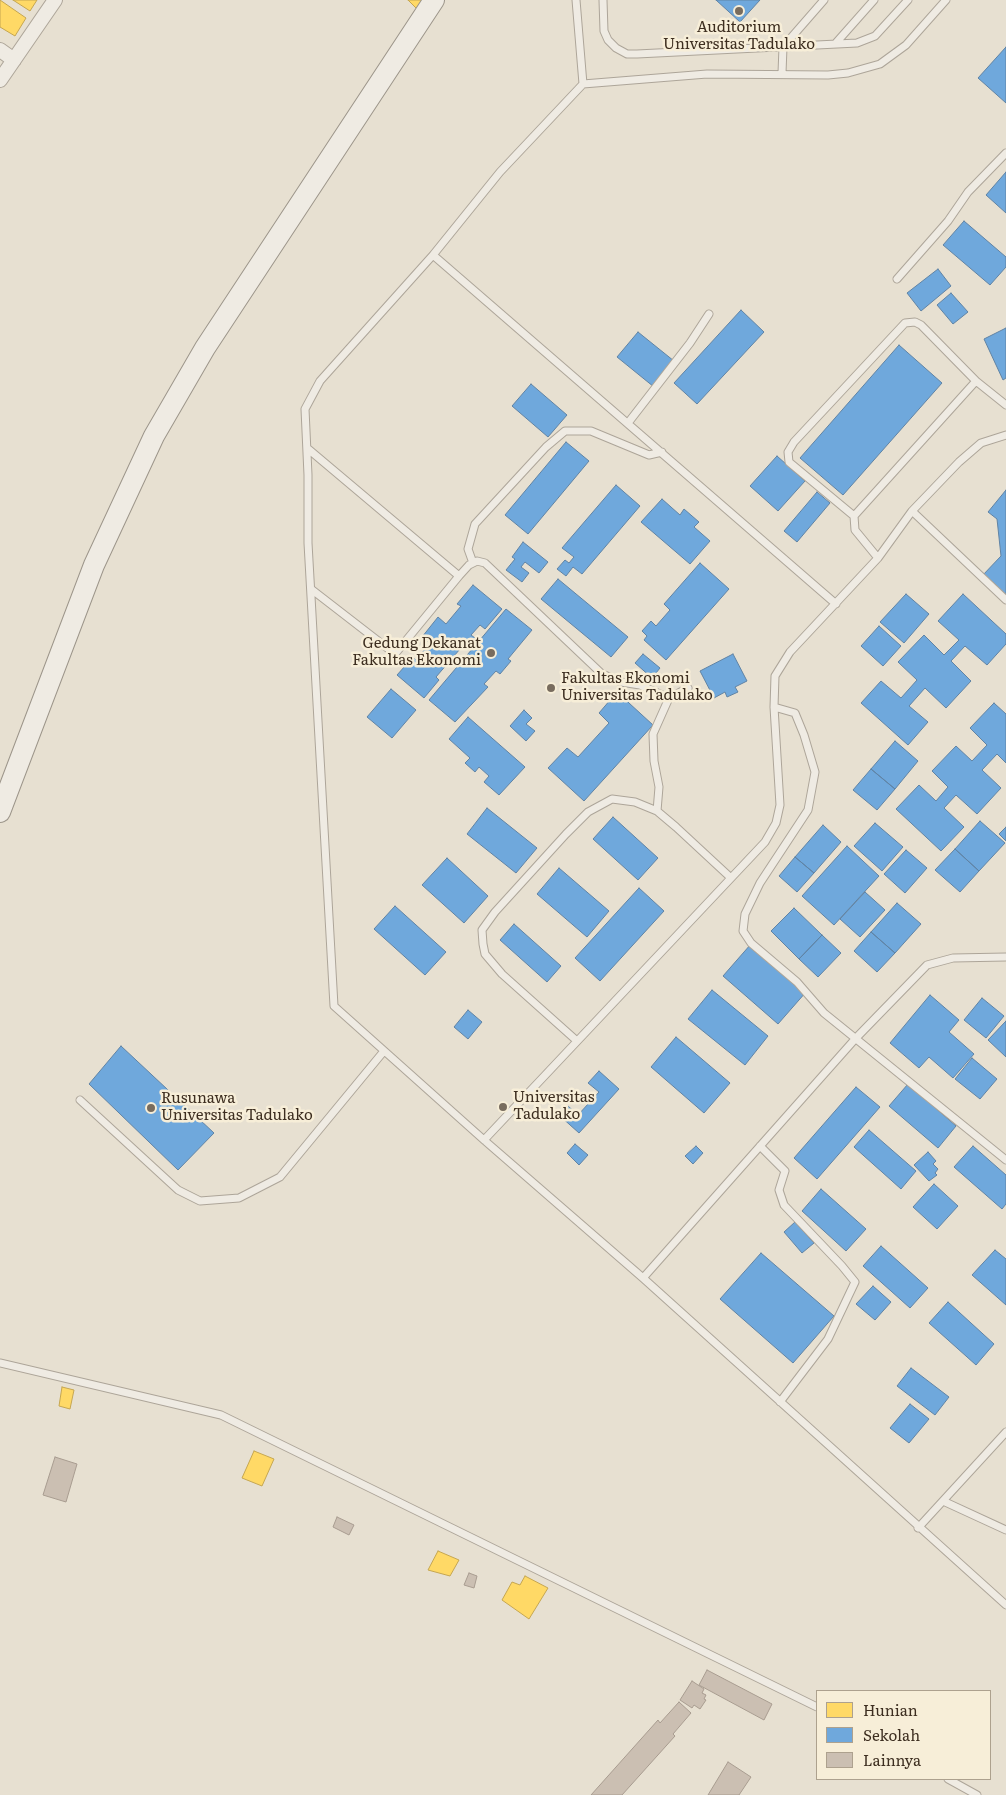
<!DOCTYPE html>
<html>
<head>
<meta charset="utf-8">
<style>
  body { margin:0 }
  #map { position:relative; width:1006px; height:1795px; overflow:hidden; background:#e7e0d1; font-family:Literata,serif }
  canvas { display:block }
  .legend { position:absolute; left:816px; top:1690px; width:175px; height:90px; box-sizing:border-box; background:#f7eed8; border:1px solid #ada18e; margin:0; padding:6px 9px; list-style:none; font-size:15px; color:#3d2e20 }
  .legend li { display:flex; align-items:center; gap:10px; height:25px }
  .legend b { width:25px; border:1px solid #ada18e }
</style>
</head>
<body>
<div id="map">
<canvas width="1006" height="1795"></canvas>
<ul class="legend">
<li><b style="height:14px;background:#ffd966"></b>Hunian</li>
<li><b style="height:14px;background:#6fa8dc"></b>Sekolah</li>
<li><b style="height:14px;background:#cbbfb2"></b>Lainnya</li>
</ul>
</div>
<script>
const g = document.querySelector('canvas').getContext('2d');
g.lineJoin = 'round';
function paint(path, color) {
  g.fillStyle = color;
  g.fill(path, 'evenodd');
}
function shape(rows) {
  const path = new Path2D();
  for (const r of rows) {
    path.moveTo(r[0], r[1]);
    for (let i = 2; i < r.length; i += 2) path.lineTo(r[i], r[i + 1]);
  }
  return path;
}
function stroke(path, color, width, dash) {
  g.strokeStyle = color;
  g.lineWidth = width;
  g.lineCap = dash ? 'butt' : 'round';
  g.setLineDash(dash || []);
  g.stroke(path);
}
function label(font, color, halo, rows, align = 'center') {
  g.font = font + ' Literata,serif';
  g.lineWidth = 5;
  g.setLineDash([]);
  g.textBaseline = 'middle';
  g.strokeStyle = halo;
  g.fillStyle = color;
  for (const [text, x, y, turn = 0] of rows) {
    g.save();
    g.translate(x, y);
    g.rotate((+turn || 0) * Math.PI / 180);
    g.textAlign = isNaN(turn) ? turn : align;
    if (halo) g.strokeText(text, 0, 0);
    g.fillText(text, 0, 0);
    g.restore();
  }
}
const homes = shape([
  [0,0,26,18,15,36,0,27,0,0],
  [13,0,37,0,30,11,13,0],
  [408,0,425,0,417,9,408,0],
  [62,1387,74,1390,70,1409,59,1406,62,1387],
  [254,1451,274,1459,262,1486,242,1478,254,1451],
  [438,1551,459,1560,450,1576,428,1570,438,1551],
  [525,1576,548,1588,529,1619,502,1600,512,1582,520,1585,525,1576]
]);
paint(homes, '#ffd966');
stroke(homes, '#c5a651', 1);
const schools = shape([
  [716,0,760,0,740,22,716,0],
  [1006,47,1006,103,978,78,1006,47],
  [1006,172,1006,213,986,195,1006,172],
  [964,221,1006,257,1006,267,990,285,943,245,964,221],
  [938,269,951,286,921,311,907,293,938,269],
  [951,293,968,312,953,324,937,305,951,293],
  [741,310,764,332,697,404,674,383,741,310],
  [1006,328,1006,378,1003,380,984,339,1006,328],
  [638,332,674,361,654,387,617,357,638,332],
  [899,345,942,383,843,495,800,458,899,345],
  [531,384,567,415,548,437,512,406,531,384],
  [566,442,589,461,528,534,505,515,566,442],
  [777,456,805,481,778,511,750,486,777,456],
  [616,485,640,506,582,574,573,567,566,576,557,569,565,560,569,563,574,557,562,548,616,485],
  [1006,490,1006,598,982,576,1001,556,997,519,988,512,1006,490],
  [817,492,830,503,797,542,784,531,817,492],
  [662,499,680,515,684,509,699,522,694,527,710,541,690,564,641,522,662,499],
  [523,542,548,562,539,573,525,562,521,567,529,573,522,582,506,570,515,559,512,557,523,542],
  [700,563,729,589,666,660,644,640,647,636,642,631,651,621,656,626,670,610,664,604,700,563],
  [558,579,628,637,611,657,541,599,558,579],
  [473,585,502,609,485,629,480,625,471,635,479,641,506,609,532,630,508,659,511,661,500,674,496,671,484,684,488,687,455,722,429,700,473,648,466,642,436,677,439,680,424,698,397,675,413,657,416,660,430,643,422,637,438,617,446,624,461,606,457,604,473,585],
  [906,594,929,614,904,643,880,622,906,594],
  [963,594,1006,634,1006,644,987,665,965,646,951,661,971,681,946,708,925,688,909,706,928,722,908,745,861,703,881,681,901,698,917,680,898,662,924,635,944,655,959,640,938,621,963,594],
  [879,626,901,646,883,666,861,646,879,626],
  [643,654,660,668,652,678,635,663,643,654],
  [733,654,747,681,735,687,738,692,727,697,725,692,714,698,700,671,733,654],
  [391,689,416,710,392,738,367,717,391,689],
  [617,692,653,725,584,801,548,768,567,748,578,757,609,723,599,713,617,692],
  [994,703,1006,714,1006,763,997,754,982,770,1001,788,977,814,956,795,944,808,964,827,941,851,896,809,919,785,936,801,948,787,932,771,956,746,972,761,987,745,970,728,994,703],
  [524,710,532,718,526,724,535,731,526,741,510,726,524,710],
  [468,717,525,767,499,795,484,782,489,776,479,767,475,772,465,763,470,758,449,739,468,717],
  [895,741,918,761,895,789,871,769,895,741],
  [871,769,895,789,877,810,853,790,871,769],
  [487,808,537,848,516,873,467,834,487,808],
  [613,817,658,858,638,880,593,839,613,817],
  [980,821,1005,843,979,871,955,849,980,821],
  [875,823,903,847,882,871,854,846,875,823],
  [823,825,841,842,814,873,795,857,823,825],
  [1006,827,1006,841,999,834,1006,827],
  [847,846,879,876,834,925,802,896,847,846],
  [955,849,979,871,960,892,935,870,955,849],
  [906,850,927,868,905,893,884,874,906,850],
  [795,857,814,873,797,892,779,876,795,857],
  [447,858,488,896,464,923,422,885,447,858],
  [559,868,609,911,587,937,537,894,559,868],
  [639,888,664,911,600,981,575,958,639,888],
  [865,892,885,910,860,937,840,919,865,892],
  [897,903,921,924,895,953,871,932,897,903],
  [395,906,446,952,425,975,374,929,395,906],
  [794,908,822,935,799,959,771,931,794,908],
  [514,924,561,966,547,982,500,940,514,924],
  [871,932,895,953,877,972,854,951,871,932],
  [822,935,841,953,818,977,799,959,822,935],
  [751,944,806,992,778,1024,723,976,751,944],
  [712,990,768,1036,745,1065,688,1019,712,990],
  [930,995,959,1020,949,1032,974,1054,953,1078,929,1057,919,1068,890,1043,930,995],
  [982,998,1004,1016,986,1038,964,1020,982,998],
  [468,1010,482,1022,468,1039,454,1027,468,1010],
  [1006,1021,1006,1057,988,1040,1006,1021],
  [676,1037,730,1083,704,1113,651,1067,676,1037],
  [121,1046,214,1133,178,1170,89,1084,121,1046],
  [972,1058,997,1079,980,1099,955,1079,972,1058],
  [599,1071,619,1089,579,1133,560,1116,568,1106,578,1115,599,1092,588,1083,599,1071],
  [908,1084,956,1126,938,1148,889,1106,908,1084],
  [856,1087,880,1107,817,1179,794,1158,856,1087],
  [869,1130,916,1171,901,1189,854,1147,869,1130],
  [575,1144,588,1155,579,1165,567,1153,575,1144],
  [696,1146,703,1153,693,1164,685,1156,696,1146],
  [973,1146,1006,1175,1006,1204,1002,1209,954,1167,973,1146],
  [928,1152,936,1161,933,1164,938,1169,935,1173,937,1175,929,1181,914,1165,928,1152],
  [934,1184,958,1206,937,1229,913,1207,934,1184],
  [821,1189,866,1229,846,1251,802,1211,821,1189],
  [795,1222,814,1243,802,1253,784,1232,795,1222],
  [881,1246,928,1288,910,1308,863,1266,881,1246],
  [995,1250,1006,1259,1006,1305,972,1275,995,1250],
  [761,1253,834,1316,793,1363,720,1299,761,1253],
  [873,1286,891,1302,875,1320,856,1304,873,1286],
  [948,1302,994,1344,976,1365,929,1323,948,1302],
  [911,1368,949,1397,935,1415,897,1386,911,1368],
  [910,1404,929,1419,909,1443,890,1428,910,1404]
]);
paint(schools, '#6fa8dc');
stroke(schools, '#6083a4', 1);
const building = shape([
  [55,1457,77,1464,66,1502,43,1495,55,1457],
  [337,1517,354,1525,349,1535,333,1527,337,1517],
  [469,1573,477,1576,474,1588,464,1585,469,1573],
  [707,1670,772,1704,764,1720,699,1685,707,1670],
  [692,1681,704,1689,702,1693,706,1695,704,1699,706,1700,700,1709,694,1705,692,1708,680,1700,692,1681],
  [679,1702,691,1713,673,1734,675,1736,622,1795,591,1795,658,1720,660,1723,679,1702],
  [728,1762,751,1777,739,1795,708,1795,728,1762]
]);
paint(building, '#cbbfb2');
stroke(building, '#a89c90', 1);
const lane = shape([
  [576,0,583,84],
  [603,0,604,31,608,40,616,48,627,54,637,54,857,43,875,36,908,0],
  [946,0,906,45,880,64,848,73,828,75,707,74,583,84,500,172,433,255,320,381,305,409,308,475,308,543,334,1006,484,1140,643,1278,1006,1605],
  [835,44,874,0],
  [782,73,783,47,824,0],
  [433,255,836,604],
  [897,279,948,221,968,192,1006,153],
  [628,423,690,343,709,314],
  [307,448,459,576,395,654,311,589],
  [912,511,1006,600],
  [854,516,789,462,788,452,794,442,905,323,915,322,921,325,976,381],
  [878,558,855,530,854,516,976,381,1006,405],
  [473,563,468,549,475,524,546,447,565,431,591,431,649,455,662,452],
  [459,576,469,565,477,561,485,563,602,674,621,682,640,685,669,698],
  [774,707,795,713,804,735,815,772,808,810,760,883,745,914,743,931,751,943,797,982,824,1013,1006,1160],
  [657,811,659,787,654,761,653,734,669,698,688,688],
  [577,1041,502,974,485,954,483,944,482,930,495,912,566,834,588,812,612,799,635,802,657,811,676,827,731,878],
  [80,1100,178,1190,200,1201,239,1198,280,1177,384,1051],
  [484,1140,765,842,776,823,780,805,774,707,775,676,790,652,878,558,912,511,959,462,981,443,1006,435],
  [760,1146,785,1171,779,1190,784,1205,842,1266,855,1282,828,1339,780,1402],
  [643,1278,856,1038,927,965,953,958,1006,957],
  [0,1363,221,1415,817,1707],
  [943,1501,1006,1530],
  [918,1528,1006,1432],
  [948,1779,977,1795]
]);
const street = shape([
  [0,50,14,60],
  [0,80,55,0]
]);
const secondary = shape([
  [0,812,94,565,154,436,205,348,434,0]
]);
stroke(lane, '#ada599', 9);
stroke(street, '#ada599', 16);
stroke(secondary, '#9c958a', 22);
stroke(lane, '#efebe3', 7);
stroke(street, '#efebe3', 14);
stroke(secondary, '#efebe3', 20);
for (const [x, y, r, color] of [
  [739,11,5,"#786c5e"],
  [491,653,5,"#786c5e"],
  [551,688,5,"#786c5e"],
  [503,1107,5,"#786c5e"],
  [151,1108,5,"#786c5e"]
]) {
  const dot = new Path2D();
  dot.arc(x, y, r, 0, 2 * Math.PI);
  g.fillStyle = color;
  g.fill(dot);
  stroke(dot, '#f7eed8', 2);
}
label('15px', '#3d2e20', '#f7eed8', [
  ["Auditorium",739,28,"center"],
  ["Universitas Tadulako",739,45,"center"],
  ["Gedung Dekanat",481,644,"right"],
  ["Fakultas Ekonomi",481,661,"right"],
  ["Fakultas Ekonomi",561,679],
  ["Universitas Tadulako",561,696],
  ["Universitas",513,1098],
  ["Tadulako",513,1115],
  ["Rusunawa",161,1099],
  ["Universitas Tadulako",161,1116]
], 'left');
</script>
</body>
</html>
